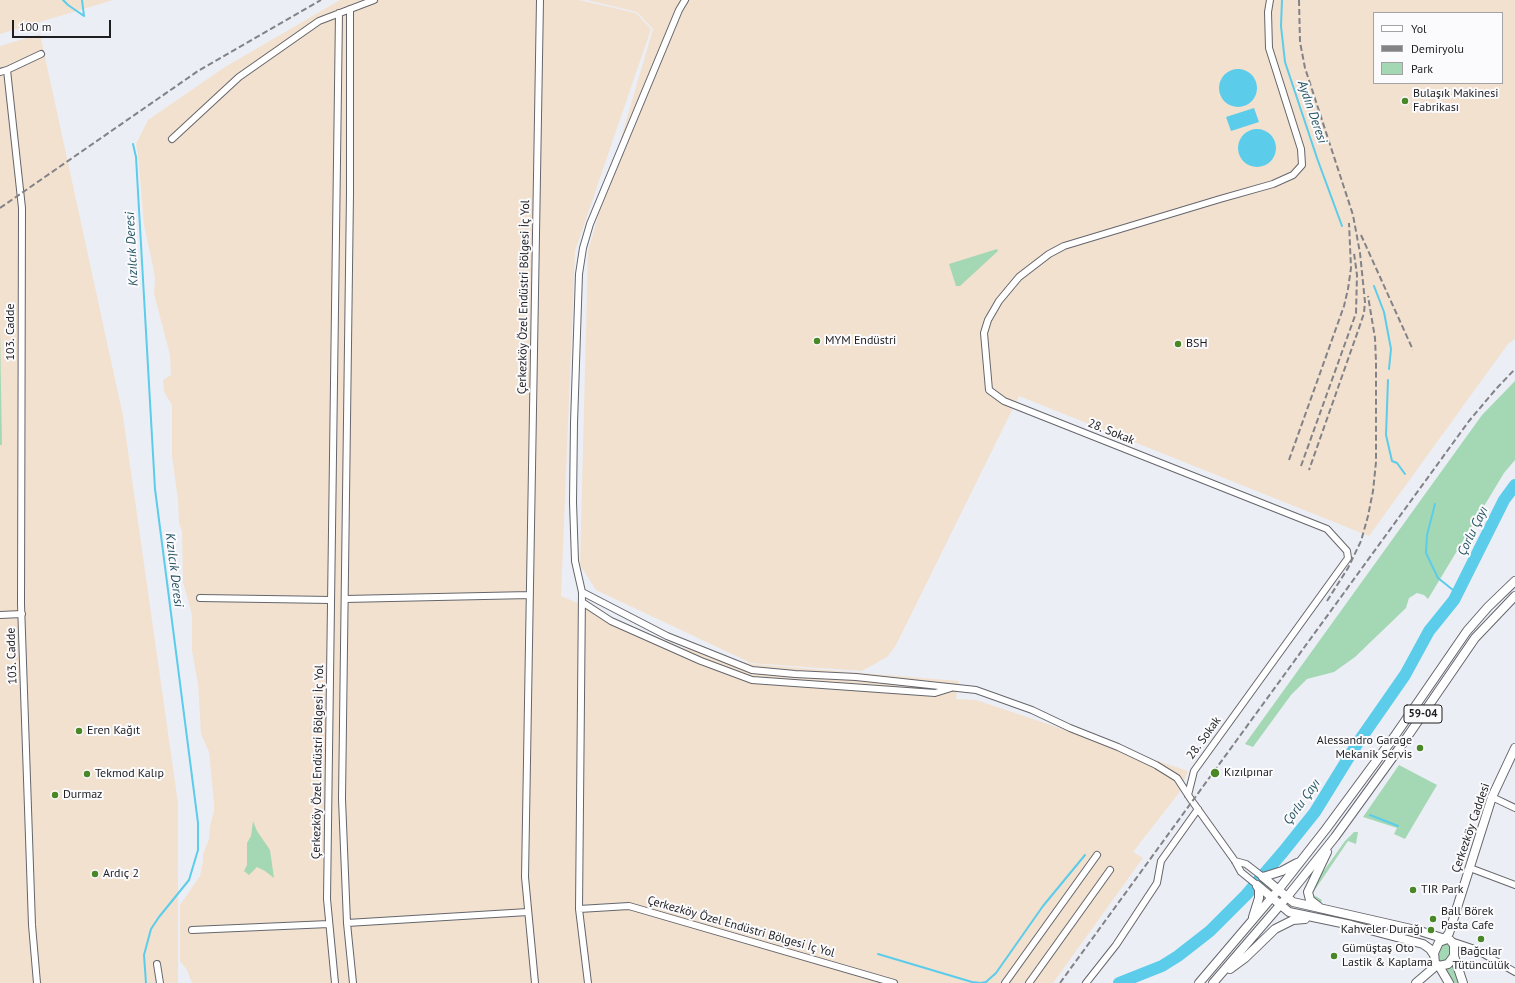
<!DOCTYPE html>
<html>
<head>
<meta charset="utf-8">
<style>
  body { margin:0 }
  #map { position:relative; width:1515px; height:983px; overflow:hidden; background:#eceef5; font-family:"PT Sans",sans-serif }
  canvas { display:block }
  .legend { position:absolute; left:1373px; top:12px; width:130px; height:72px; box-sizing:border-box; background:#fbfbfe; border:1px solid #a3a3a6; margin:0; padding:5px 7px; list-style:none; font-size:12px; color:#1e1e21 }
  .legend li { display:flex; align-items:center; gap:8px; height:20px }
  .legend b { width:20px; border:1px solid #a3a3a6 }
  .scale { position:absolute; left:12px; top:20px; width:99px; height:18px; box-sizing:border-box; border:2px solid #1e1e21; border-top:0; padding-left:5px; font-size:12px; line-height:14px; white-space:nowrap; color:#1e1e21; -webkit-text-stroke:3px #fbfbfe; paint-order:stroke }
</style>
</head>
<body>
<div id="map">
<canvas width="1515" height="983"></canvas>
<ul class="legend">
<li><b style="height:5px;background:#fff"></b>Yol</li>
<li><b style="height:5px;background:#828287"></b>Demiryolu</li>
<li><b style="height:11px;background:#a4d8b4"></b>Park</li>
</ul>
<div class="scale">100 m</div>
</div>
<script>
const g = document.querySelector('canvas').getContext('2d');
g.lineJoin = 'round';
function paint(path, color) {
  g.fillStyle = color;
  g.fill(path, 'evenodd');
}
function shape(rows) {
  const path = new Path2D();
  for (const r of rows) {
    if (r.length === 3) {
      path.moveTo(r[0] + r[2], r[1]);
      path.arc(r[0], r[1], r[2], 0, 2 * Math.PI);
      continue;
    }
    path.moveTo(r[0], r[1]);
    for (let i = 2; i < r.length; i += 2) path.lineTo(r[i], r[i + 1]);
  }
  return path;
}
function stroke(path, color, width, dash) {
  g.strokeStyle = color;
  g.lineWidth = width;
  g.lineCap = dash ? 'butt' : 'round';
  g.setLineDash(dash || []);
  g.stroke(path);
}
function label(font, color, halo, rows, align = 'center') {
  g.font = font + ' "PT Sans",sans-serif';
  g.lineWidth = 4;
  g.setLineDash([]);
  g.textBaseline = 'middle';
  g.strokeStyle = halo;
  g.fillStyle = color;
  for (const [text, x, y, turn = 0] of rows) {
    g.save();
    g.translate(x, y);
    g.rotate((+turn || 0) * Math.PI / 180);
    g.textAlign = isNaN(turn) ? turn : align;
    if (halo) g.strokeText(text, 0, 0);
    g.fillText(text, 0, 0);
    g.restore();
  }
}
paint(shape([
  [0,0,113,0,0,34],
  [340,0,579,0,636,13,651,29,575,251,561,596,683,648,752,664,959,681,956,699,976,700,1188,771,1179,793,1133,852,1143,858,1053,983,192,983,187,970,180,961,180,905,200,876,203,861,203,854,209,839,210,826,214,811,214,804,209,752,201,734,198,684,192,651,192,615,183,582,182,531,179,523,178,500,172,456,172,405,164,392,163,380,171,375,170,355,154,294,155,280,154,271,144,225,138,155,136,144,148,120,225,67],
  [587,0,1515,0,1515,339,1508,344,1369,536,1019,396,896,645,887,657,862,671,751,663,596,590,580,565,588,251,653,29,637,12],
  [1374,13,1502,13,1502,83,1374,83],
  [40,34,123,416,178,803,178,983,0,983,0,46]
]), '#f2e1cf');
paint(shape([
  [997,249,998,251,960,286,956,286,949,264],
  [0,329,2,445,0,445],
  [1515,381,1515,460,1504,473,1428,599,1424,595,1417,593,1409,598,1406,608,1355,657,1334,672,1307,679,1291,695,1253,747,1245,744,1482,415],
  [1399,765,1437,785,1405,839,1394,834,1397,828,1363,817],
  [253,821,257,831,270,850,274,878,265,871,257,867,249,875,244,871,247,865,247,843,251,836],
  [1354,832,1358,832,1356,844,1348,841,1312,894,1322,900,1319,906,1308,893,1345,841],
  [1450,940,1463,983,1449,983,1435,953,1438,945]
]), '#a4d8b4');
paint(shape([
  [1238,88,19],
  [1254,108,1259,122,1231,131,1226,117],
  [1257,148,19]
]), '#5bccea');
stroke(shape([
  [63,0,68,5,84,16],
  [82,0,84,16],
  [1282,0,1281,26,1285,62,1317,158,1342,226],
  [133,144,136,157,155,489,198,823,198,850,189,880,159,917,151,929,144,955,146,983],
  [1374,286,1384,312,1391,349,1389,369],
  [1388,380,1386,435,1392,461,1397,463,1405,474],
  [1435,504,1427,535,1426,553,1438,578,1458,594],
  [1370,815,1398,826],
  [878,954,972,982,981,983,986,982,996,973,1043,906,1085,855]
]), '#5bccea', 2);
stroke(shape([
  [1119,983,1162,966,1178,956,1210,931,1246,895,1283,852,1315,812,1357,744,1405,675,1429,631,1454,600,1504,500,1515,485]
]), '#5bccea', 12);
const minor = shape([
  [350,9,350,193,342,799,347,923,353,983],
  [7,70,22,208,21,604,32,925,37,983],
  [0,72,7,70,41,54],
  [172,139,239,77,319,21,374,0],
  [582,592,667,636,752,670,795,674,856,677,976,690,1032,710,1070,728,1118,747,1156,765,1177,778,1192,801,1235,861,1241,872,1257,885],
  [200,598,331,600],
  [345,599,530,595],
  [582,602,611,621,701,661,752,680,935,693,951,688],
  [0,615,22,614],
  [1188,795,1194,771,1348,558,1347,551,1327,529,1004,401,989,390,984,333,988,320,999,301,1019,277,1049,254,1064,246,1220,199,1273,184,1293,175,1302,165,1301,149,1269,48,1268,12,1270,0],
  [1492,797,1515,808],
  [1235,861,1246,864,1263,877],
  [1470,868,1515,885],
  [579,909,629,906,894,983],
  [347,923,528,912],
  [192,930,329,924],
  [1451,941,1475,949,1515,972],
  [157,964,160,983],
  [335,983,327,899,339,13],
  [535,983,525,877,540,0],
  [588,983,579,909,582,592,575,561,573,502,574,423,579,274,583,248,590,224,679,10,685,0],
  [1005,983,1097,855],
  [1029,983,1110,870],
  [1086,983,1116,945,1157,883,1161,861,1198,809]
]);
const major = shape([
  [1263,877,1293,902,1420,931,1445,939,1449,933,1492,797,1515,748],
  [1263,877,1282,871,1297,863],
  [1257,885,1289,912,1351,925,1423,944,1430,949,1434,955],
  [1319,907,1310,900,1308,892,1327,852],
  [1253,917,1259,898,1259,889,1257,886],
  [1447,939,1450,940,1454,945,1454,956,1448,964,1439,966,1435,963,1434,953,1439,942,1447,939],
  [1454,956,1463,983],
  [1439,966,1449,983],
  [1230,969,1245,958,1275,929,1293,920,1305,919],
  [1199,983,1279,889,1326,829,1394,737,1467,631,1488,607,1515,581],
  [1213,983,1287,897,1335,837,1403,743,1475,638,1515,596],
  [1416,983,1437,965]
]);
stroke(minor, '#65666c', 8);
stroke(major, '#65666c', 10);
stroke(minor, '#fff', 6);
stroke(major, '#fff', 8);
stroke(shape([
  [1299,0,1300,42,1305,68,1353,215,1360,253,1365,302,1364,313,1359,328,1309,470],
  [0,208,198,71,321,0],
  [1361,235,1413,350],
  [1289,460,1344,306,1348,289,1351,268,1349,223],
  [1301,466,1356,313,1357,275,1354,253],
  [1327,601,1348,568,1361,541,1368,516,1373,491,1376,462,1376,362,1375,338,1368,296],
  [1060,983,1469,421,1496,389,1515,369]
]), '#828287', 2, [6, 3]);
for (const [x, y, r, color] of [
  [1405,101,4,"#4a8726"],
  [817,341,4,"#4a8726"],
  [1178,344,4,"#4a8726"],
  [79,731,4,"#4a8726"],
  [1420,748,4,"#4a8726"],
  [1215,773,5,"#4a8726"],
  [87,774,4,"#4a8726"],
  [55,795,4,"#4a8726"],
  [95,874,4,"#4a8726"],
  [1413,890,4,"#4a8726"],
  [1433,919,4,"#4a8726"],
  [1431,930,4,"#4a8726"],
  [1481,939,4,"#4a8726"],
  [1334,956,4,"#4a8726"]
]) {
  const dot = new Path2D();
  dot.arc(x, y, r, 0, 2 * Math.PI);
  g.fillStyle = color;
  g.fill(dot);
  stroke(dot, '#fbfbfe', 1.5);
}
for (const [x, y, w] of [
  [1423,714,38]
]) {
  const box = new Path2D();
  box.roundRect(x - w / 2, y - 9, w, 18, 3);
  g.fillStyle = '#fbfbfe';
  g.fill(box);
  stroke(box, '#1e1e21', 1);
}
label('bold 11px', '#1e1e21', null, [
  ["59-04",1423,714]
]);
label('12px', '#1e1e21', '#fbfbfe', [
  ["Bulaşık Makinesi",1413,94],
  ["Fabrikası",1413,108],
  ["MYM Endüstri",825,341],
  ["BSH",1186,344],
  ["Eren Kağıt",87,731],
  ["Alessandro Garage",1412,741,"right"],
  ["Mekanik Servis",1412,755,"right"],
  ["Kızılpınar",1224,773],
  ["Tekmod Kalıp",95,774],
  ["Durmaz",63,795],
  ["Ardıç 2",103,874],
  ["TIR Park",1421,890],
  ["Ball Börek",1441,912],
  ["Pasta Cafe",1441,926],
  ["Kahveler Durağı",1423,930,"right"],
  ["Gümüştaş Oto",1342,949],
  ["Lastik & Kaplama",1342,963],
  ["Bağcılar",1481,952,"center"],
  ["Tütüncülük",1481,966,"center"]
], 'left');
label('12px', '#1e1e21', '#fbfbfe', [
  ["Çerkezköy Özel Endüstri Bölgesi İç Yol",524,297,-89],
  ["103. Cadde",11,332,-90],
  ["28. Sokak",1111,432,22],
  ["103. Cadde",12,656,-92],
  ["28. Sokak",1204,738,-54],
  ["Çerkezköy Özel Endüstri Bölgesi İç Yol",318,762,-89],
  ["Çerkezköy Caddesi",1471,828,-71],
  ["Çerkezköy Özel Endüstri Bölgesi İç Yol",741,927,16]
]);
label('italic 13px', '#255562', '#fbfbfe', [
  ["Aydın Deresi",1312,112,71],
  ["Kızılcık Deresi",132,249,-93],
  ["Çorlu Çayı",1473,531,-64],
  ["Kızılcık Deresi",174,570,83],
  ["Çorlu Çayı",1302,802,-54]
]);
</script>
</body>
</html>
